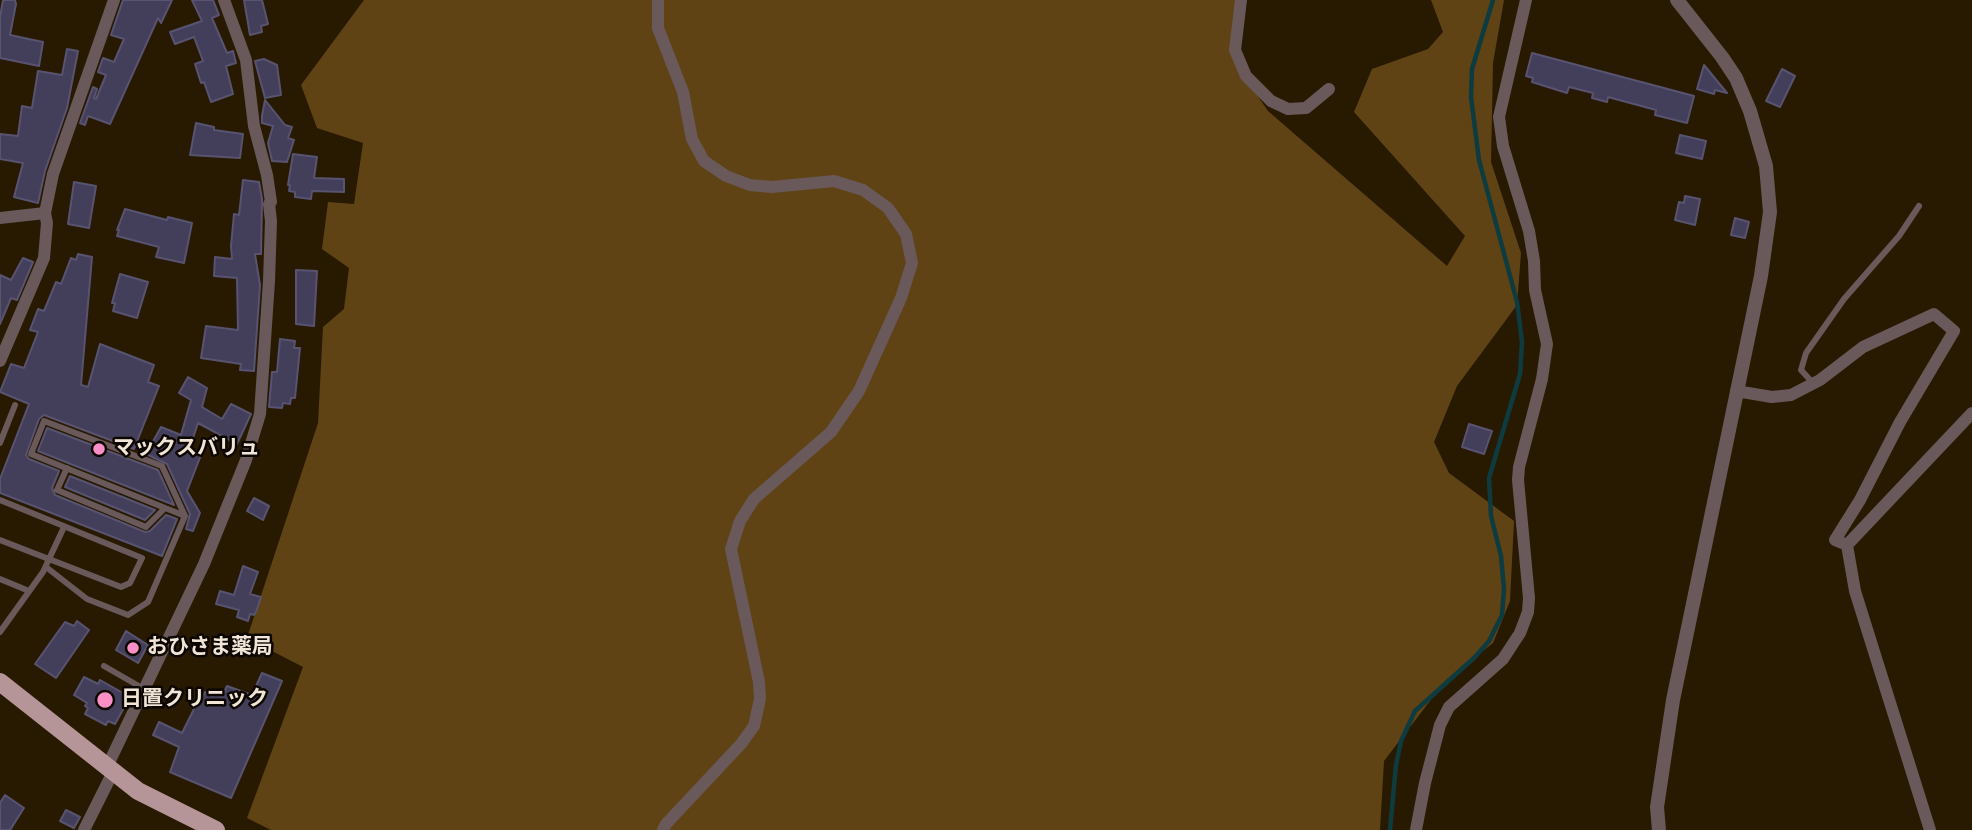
<!DOCTYPE html>
<html>
<head>
<meta charset="utf-8">
<style>
  body { margin:0 }
  canvas { display:block; background:#281901 }
</style>
</head>
<body>
<canvas width="1972" height="830"></canvas>
<script>
const g = document.querySelector('canvas').getContext('2d');
g.lineJoin = 'round';
function paint(path, color) {
  g.fillStyle = color;
  g.fill(path, 'evenodd');
}
function shape(rows) {
  const path = new Path2D();
  for (const r of rows) {
    path.moveTo(r[0], r[1]);
    for (let i = 2; i < r.length; i += 2) path.lineTo(r[i], r[i + 1]);
  }
  return path;
}
function stroke(path, color, width, dash) {
  g.strokeStyle = color;
  g.lineWidth = width;
  g.lineCap = dash ? 'butt' : 'round';
  g.setLineDash(dash || []);
  g.stroke(path);
}
function label(font, color, halo, rows, align = 'center') {
  g.font = font + ' Jost,"Noto Sans JP",sans-serif';
  g.lineWidth = 5;
  g.setLineDash([]);
  g.textBaseline = 'middle';
  g.strokeStyle = halo;
  g.fillStyle = color;
  for (const [text, x, y, turn = 0] of rows) {
    g.save();
    g.translate(x, y);
    g.rotate((+turn || 0) * Math.PI / 180);
    g.textAlign = isNaN(turn) ? turn : align;
    if (halo) g.strokeText(text, 0, 0);
    g.fillText(text, 0, 0);
    g.restore();
  }
}
paint(shape([
  [364,0,1244,0,1237,66,1268,111,1447,266,1465,236,1354,112,1372,69,1428,49,1443,32,1431,0,1504,0,1493,63,1491,162,1521,253,1517,305,1457,386,1434,442,1449,473,1514,521,1510,601,1493,643,1446,680,1384,761,1380,830,271,830,247,818,303,667,247,638,318,423,323,327,344,309,349,268,322,249,328,202,354,204,363,143,317,128,301,85]
]), '#5f4314');
stroke(shape([
  [1390,830,1396,765,1401,741,1415,711,1474,658,1489,641,1502,615,1504,589,1501,556,1491,516,1489,478,1520,374,1522,342,1517,302,1479,160,1471,97,1472,69,1493,0]
]), '#0d3b3f', 4.5);
const building = shape([
  [3,0,15,0,16,4,10,35,43,42,39,66,0,58,0,17,3,0],
  [123,0,172,0,161,23,158,18,110,124,88,116,85,125,80,123,93,87,97,89,94,98,96,99,106,75,98,72,103,58,114,62,124,39,111,35,123,0],
  [192,0,213,0,219,15,212,18,227,53,233,51,236,63,226,66,233,94,211,102,204,82,201,83,195,64,203,61,194,37,175,44,170,32,202,21,192,0],
  [244,0,262,0,268,24,261,26,262,32,250,35,244,0],
  [67,49,78,51,67,108,45,171,38,203,14,197,23,163,0,159,0,134,18,136,22,106,32,108,38,71,62,75,67,49],
  [1532,53,1694,96,1687,123,1655,115,1656,110,1608,97,1607,102,1592,98,1593,93,1569,87,1567,93,1532,82,1533,78,1526,76,1532,53],
  [264,59,277,65,281,95,265,98,255,61,264,59],
  [1704,65,1727,93,1715,90,1714,94,1697,89,1704,65],
  [1782,69,1795,76,1780,107,1766,101,1782,69],
  [265,100,285,125,292,127,288,138,294,140,287,162,272,161,268,143,273,126,262,123,262,116,265,100],
  [196,123,214,127,214,130,243,134,240,158,190,155,196,123],
  [1680,135,1706,141,1702,159,1676,153,1680,135],
  [293,154,317,157,314,178,344,179,344,192,312,191,311,199,295,197,295,192,289,191,290,185,288,185,293,154],
  [243,180,259,182,262,199,261,254,255,254,260,285,254,371,240,370,241,364,201,358,206,326,238,330,237,278,214,276,215,257,232,259,231,246,234,214,239,215,243,180],
  [74,182,96,186,89,228,68,224,74,182],
  [1685,196,1700,199,1695,225,1675,220,1679,202,1684,203,1685,196],
  [125,209,167,220,168,217,192,223,184,263,156,257,159,247,117,236,119,230,117,230,125,209],
  [1735,218,1749,222,1745,238,1731,235,1735,218],
  [78,254,92,257,81,385,88,387,100,344,154,365,148,382,159,386,134,449,44,415,39,419,26,455,29,459,59,471,52,488,55,495,145,532,150,531,166,515,177,519,162,556,0,493,0,479,29,404,0,392,11,364,24,368,38,332,30,330,38,309,44,311,56,282,61,284,71,258,76,260,78,254],
  [23,258,33,262,17,300,11,298,0,324,0,275,11,280,23,258],
  [296,270,317,271,314,326,296,324,296,270],
  [120,274,148,282,137,318,113,311,115,303,112,303,120,274],
  [280,339,295,341,294,348,300,348,295,398,291,398,290,404,283,403,282,408,269,407,272,372,277,372,280,339],
  [188,377,207,388,202,407,222,419,231,404,251,414,237,444,198,423,189,450,201,455,187,491,200,513,193,531,186,529,190,514,167,464,146,454,161,427,181,435,191,400,179,393,188,377],
  [1469,424,1492,431,1484,454,1462,447,1469,424],
  [47,428,158,470,174,505,38,451,47,428],
  [70,476,155,510,145,520,65,487,70,476],
  [254,498,269,506,263,520,247,511,254,498],
  [243,566,258,572,250,594,261,597,256,612,254,615,250,614,248,621,237,617,239,610,216,604,220,591,234,595,243,566],
  [77,621,89,630,56,678,35,664,65,622,74,626,77,621],
  [126,631,148,645,138,663,116,650,126,631],
  [262,673,282,681,231,798,170,772,179,747,153,735,159,722,182,733,201,695,203,696,205,692,213,696,215,693,222,697,227,686,252,695,262,673],
  [84,677,98,684,100,680,130,697,115,724,108,721,106,725,85,714,88,708,85,706,87,703,74,695,84,677],
  [5,795,24,808,10,830,0,830,0,803,5,795],
  [66,810,80,817,74,828,60,821,66,810]
]);
paint(building, '#433f5a');
stroke(building, '#575370', 2);
stroke(shape([
  [1813,383,1801,370,1806,353,1844,299,1899,236,1919,206],
  [0,443,15,405],
  [67,468,57,490,146,527,165,508],
  [0,500,142,558,130,583,121,587,0,540],
  [46,567,87,599,128,615,148,602,185,516,162,466,44,421,31,454,185,516],
  [0,579,29,591],
  [0,632,43,572,64,527],
  [104,666,144,689]
]), '#69595a', 6);
stroke(shape([
  [658,0,658,28,683,92,692,139,704,161,726,176,750,185,772,187,834,181,863,190,888,208,906,234,912,263,901,298,859,391,831,432,754,499,740,521,731,549,759,682,760,699,754,726,741,744,666,824,663,830],
  [1241,0,1235,50,1246,76,1271,101,1288,109,1306,108,1329,89],
  [0,218,45,213],
  [0,361,44,258,47,223,45,213,53,174,114,0],
  [1736,391,1772,397,1791,395,1820,380,1863,347,1934,314,1954,331,1900,422,1860,500,1835,540,1847,545],
  [107,767,204,564,246,460,260,414,269,281,271,221,269,204,271,202,267,175,254,126,246,60,224,0],
  [84,830,113,772],
  [1416,830,1425,783,1440,725,1449,707,1503,659,1520,633,1528,612,1529,598,1518,480,1519,467,1542,379,1547,344,1535,290,1534,261,1529,231,1503,146,1499,117,1526,0],
  [1930,830,1855,591,1847,545,1972,413]
]), '#69595a', 12);
stroke(shape([
  [1659,830,1657,807,1673,700,1761,276,1770,212,1766,166,1750,111,1736,78,1722,57,1677,0]
]), '#69595a', 14);
stroke(shape([
  [0,682,138,791,216,830]
]), '#b69598', 18);
for (const [x, y, r, color] of [
  [99,449,7,"#fa8fc7"],
  [133,648,7,"#fa8fc7"],
  [105,700,9,"#fa8fc7"]
]) {
  const dot = new Path2D();
  dot.arc(x, y, r, 0, 2 * Math.PI);
  g.fillStyle = color;
  g.fill(dot);
  stroke(dot, '#0c0601', 2.5);
}
label('bold 21px', '#f0e5d6', '#0c0601', [
  ["マックスバリュ",113,449],
  ["おひさま薬局",147,648],
  ["日置クリニック",121,700]
], 'left');
</script>
</body>
</html>
